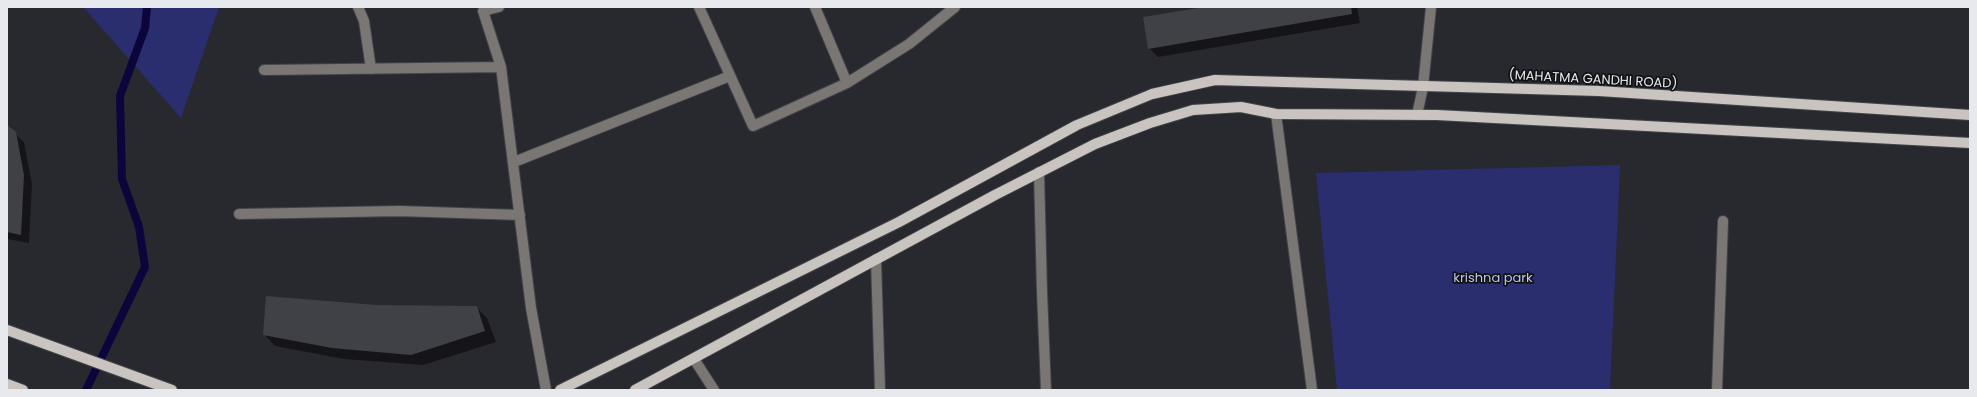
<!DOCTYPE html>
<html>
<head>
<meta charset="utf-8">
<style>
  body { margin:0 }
  #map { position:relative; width:1977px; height:397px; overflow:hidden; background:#28292f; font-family:Poppins,sans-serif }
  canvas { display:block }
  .frame { position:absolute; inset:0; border:8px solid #e8e9ed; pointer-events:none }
</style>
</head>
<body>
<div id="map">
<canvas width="1977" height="397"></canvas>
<div class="frame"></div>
</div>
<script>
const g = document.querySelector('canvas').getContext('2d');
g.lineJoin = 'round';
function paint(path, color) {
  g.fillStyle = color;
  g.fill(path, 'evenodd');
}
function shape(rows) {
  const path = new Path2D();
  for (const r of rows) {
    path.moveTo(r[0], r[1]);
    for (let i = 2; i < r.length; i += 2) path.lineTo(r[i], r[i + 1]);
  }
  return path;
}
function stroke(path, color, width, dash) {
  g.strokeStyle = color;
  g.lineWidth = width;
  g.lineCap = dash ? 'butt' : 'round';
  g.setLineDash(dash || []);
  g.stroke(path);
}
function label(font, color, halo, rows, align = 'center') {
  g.font = font + ' Poppins,sans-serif';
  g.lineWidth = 3.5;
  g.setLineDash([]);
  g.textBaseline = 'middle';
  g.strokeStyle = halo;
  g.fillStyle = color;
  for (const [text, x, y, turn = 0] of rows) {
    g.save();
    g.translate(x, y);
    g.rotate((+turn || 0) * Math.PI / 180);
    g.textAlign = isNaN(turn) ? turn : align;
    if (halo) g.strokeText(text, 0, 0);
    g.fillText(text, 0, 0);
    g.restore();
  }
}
paint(shape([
  [83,7,219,7,181,118],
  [1620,165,1610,390,1337,390,1316,173]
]), '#2a2d6e');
paint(shape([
  [1210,7,1357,7,1360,23,1158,57,1149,48],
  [7,127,24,142,32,184,29,243,7,239],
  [376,306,476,307,487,318,496,342,423,365,344,359,275,346,264,334]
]), '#0007');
stroke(shape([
  [86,390,145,267,139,227,122,179,120,96,145,28,147,7]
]), '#0c053c', 8);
paint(shape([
  [1204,7,1351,7,1352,14,1148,49,1143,17],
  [7,125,16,132,24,175,21,235,7,232],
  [266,296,376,305,477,306,485,331,411,355,332,348,263,335]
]), '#3f4147');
const minor = shape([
  [358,7,364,21,371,69],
  [499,7,483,11,501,67,531,308,546,390],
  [699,7,753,126,847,83,909,44,955,7],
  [815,7,847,83],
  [264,70,501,67],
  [1276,114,1312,390],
  [1417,115,1423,87,1431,7],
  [514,162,730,76],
  [1039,172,1042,292,1046,390],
  [239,214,400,211,520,215],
  [876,259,880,390],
  [694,359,714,390],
  [1717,390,1723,221]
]);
const major = shape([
  [7,330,172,390],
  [7,384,23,390],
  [560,390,899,222,1077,125,1152,94,1215,80,1599,91,1970,115],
  [635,390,995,195,1095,144,1150,123,1193,110,1241,107,1276,114,1437,115,1970,143]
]);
stroke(minor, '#43444a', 12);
stroke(major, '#43444a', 12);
stroke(minor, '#797674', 10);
stroke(major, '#c9c4bf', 10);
label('13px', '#e8e9ed', '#111214', [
  ["(MAHATMA GANDHI ROAD)",1593,80,3]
]);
label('13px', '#bcc4ef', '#111214', [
  ["krishna park",1493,279]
]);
</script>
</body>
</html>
